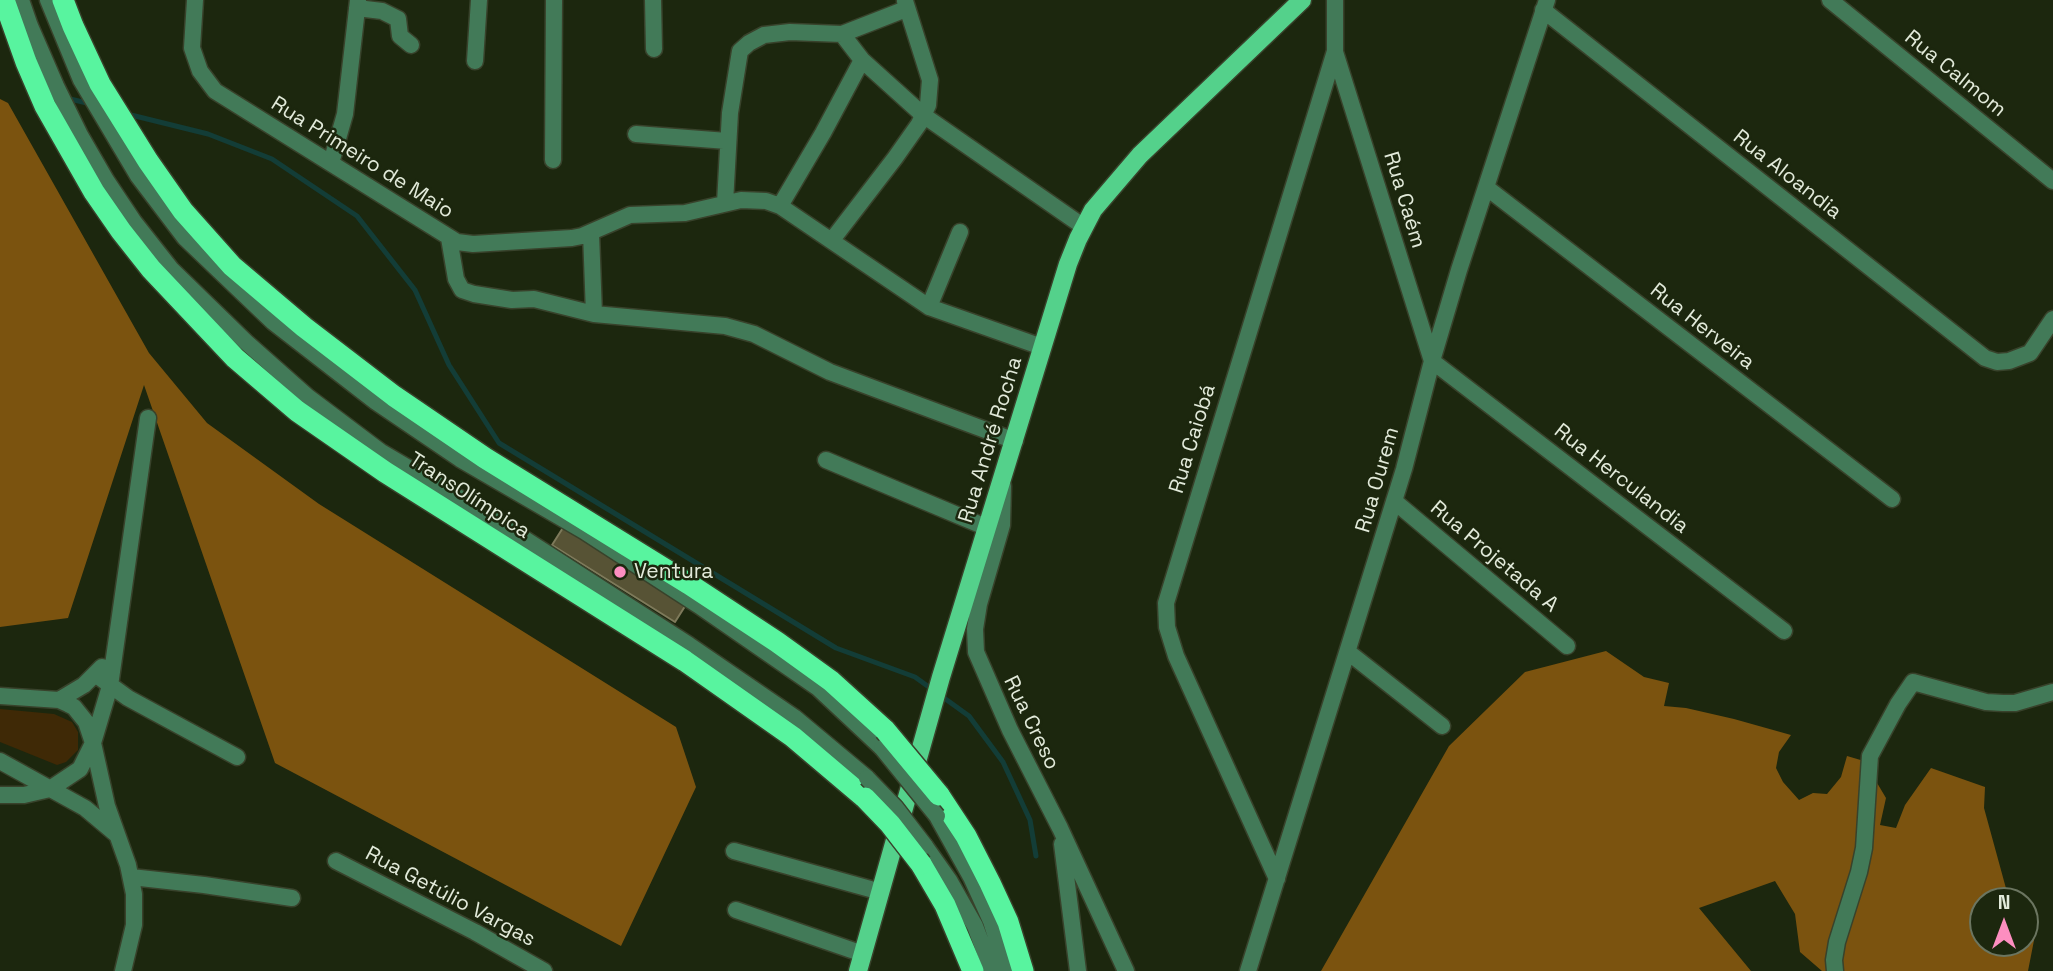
<!DOCTYPE html>
<html>
<head>
<meta charset="utf-8">
<style>
  body { margin:0 }
  #map { position:relative; width:2053px; height:971px; overflow:hidden; background:#1c270e; font-family:"Space Grotesk",sans-serif }
  canvas { display:block }
  .north { position:absolute; left:1969px; top:887px; width:70px; height:70px; box-sizing:border-box; background:#1c270e; border:2px solid #6b7560; border-radius:50%; rotate:0deg; font-size:19px; font-weight:700; line-height:28px; text-align:center; color:#e2eada }
  .north::after { content:''; display:block; margin:auto; width:24px; height:32px; background:#fd8ec0; clip-path:polygon(50% 0,100% 100%,50% 72%,0 100%) }
</style>
</head>
<body>
<div id="map">
<canvas width="2053" height="971"></canvas>
<div class="north">N</div>
</div>
<script>
const g = document.querySelector('canvas').getContext('2d');
g.lineJoin = 'round';
function paint(path, color) {
  g.fillStyle = color;
  g.fill(path, 'evenodd');
}
function shape(rows) {
  const path = new Path2D();
  for (const r of rows) {
    path.moveTo(r[0], r[1]);
    for (let i = 2; i < r.length; i += 2) path.lineTo(r[i], r[i + 1]);
  }
  return path;
}
function stroke(path, color, width, dash) {
  g.strokeStyle = color;
  g.lineWidth = width;
  g.lineCap = dash ? 'butt' : 'round';
  g.setLineDash(dash || []);
  g.stroke(path);
}
function label(font, color, halo, rows, align = 'center') {
  g.font = font + ' "Space Grotesk",sans-serif';
  g.lineWidth = 5;
  g.setLineDash([]);
  g.textBaseline = 'middle';
  g.strokeStyle = halo;
  g.fillStyle = color;
  for (const [text, x, y, turn = 0] of rows) {
    g.save();
    g.translate(x, y);
    g.rotate((+turn || 0) * Math.PI / 180);
    g.textAlign = isNaN(turn) ? turn : align;
    if (halo) g.strokeText(text, 0, 0);
    g.fillText(text, 0, 0);
    g.restore();
  }
}
paint(shape([
  [0,709,54,714,72,722,78,732,78,750,66,762,57,765,0,742]
]), '#3f2906');
paint(shape([
  [0,99,8,103,149,353,207,423,319,504,676,727,696,787,621,946,275,763,144,385,68,618,0,627],
  [1606,651,1644,677,1669,683,1664,706,1686,708,1734,719,1791,735,1779,752,1776,768,1783,782,1799,800,1813,793,1827,794,1841,777,1847,756,1864,761,1886,798,1880,825,1896,828,1905,805,1931,768,1985,787,1984,808,2007,892,2015,901,1983,901,1983,943,2025,943,2025,912,2037,925,2028,971,1822,971,1800,952,1795,914,1775,881,1699,908,1751,971,1321,971,1449,746,1525,672]
]), '#7b530f');
stroke(shape([
  [66,98,91,104],
  [127,114,208,134,272,159,357,216,415,290,449,365,499,443,836,648,915,677,969,716,1003,762,1030,820,1036,856]
]), '#133d37', 5);
const building = shape([
  [566,523,689,600,675,622,552,545,566,523]
]);
paint(building, '#575335');
stroke(building, '#7e7a5b', 2);
const minor = shape([
  [21,0,30,26,56,86,80,135,106,180,134,222,171,269,246,342,308,397,381,452,478,509,689,645,794,717,867,778],
  [48,0,81,80,138,176,185,238,273,322,376,402,460,459,584,531,698,605,818,688,882,748],
  [195,0,192,48,200,71,215,91,457,242,473,244,572,238,582,236,630,215,685,213,741,200,766,201,780,206,929,307,1042,347],
  [653,0,654,49],
  [1830,0,2053,181],
  [357,8,382,11,398,19,400,36,411,45],
  [1543,10,1985,358,1997,362,2009,361,2030,353,2053,319],
  [1335,52,1432,361,1784,631],
  [862,60,923,115,1084,227],
  [475,61,479,0],
  [636,134,727,141],
  [553,160,554,0],
  [331,163,345,114,358,0],
  [1487,188,1892,499],
  [725,203,730,113,740,51,749,43,764,35,790,32,842,34,906,9],
  [780,206,823,133,862,60,842,34],
  [591,233,594,314,725,326,754,334,830,372,1015,441],
  [449,238,456,279,462,290,474,294,512,300,534,299,594,314],
  [832,240,895,158,919,124,928,105,930,80,905,1],
  [929,307,960,232],
  [826,460,988,528],
  [1003,486,1002,525,979,604,975,629,976,652,1010,730,1060,828,1126,971],
  [1394,501,1567,646],
  [1348,652,1442,726],
  [95,674,128,698,237,757],
  [0,696,59,700,68,704,74,707,86,722,93,743,80,769,50,789,24,795,0,795],
  [59,700,84,685,102,667],
  [0,761,85,808,116,834],
  [937,816,971,877,991,921,1007,971],
  [1062,844,1078,971],
  [925,846,949,880,975,926,992,971],
  [734,851,881,892],
  [336,861,475,932,544,971],
  [131,877,204,885,292,898],
  [1277,879,1176,656,1167,627,1166,603,1335,51,1335,0],
  [736,910,863,954],
  [123,971,134,925,134,894,128,865,107,806,93,743,110,686,148,418],
  [1248,971,1404,469,1432,361,1459,270,1547,0],
  [1835,971,1834,960,1837,942,1859,872,1864,848,1870,756,1898,704,1913,682,1986,702,2003,703,2015,703,2053,692]
]);
const major = shape([
  [858,971,941,677,1068,264,1078,239,1093,210,1140,155,1302,0]
]);
const highway = shape([
  [4,0,26,62,45,106,94,192,121,231,151,269,235,358,297,411,385,472,685,661,793,737,865,798],
  [63,0,73,26,100,84,148,161,183,211,232,266,304,327,394,396,485,458,689,584,777,642,831,681,885,730],
  [939,795,966,836,990,883,1008,922,1023,971],
  [921,864,945,905,973,971]
]);
stroke(minor, '#38422b', 19);
stroke(major, '#38422b', 21);
stroke(highway, '#38422b', 24);
stroke(minor, '#427a58', 16);
stroke(major, '#54d18b', 18);
stroke(highway, '#58f49f', 21);
const minorBridge = shape([
  [882,748,937,816],
  [867,778,895,807,925,846]
]);
const highwayBridge = shape([
  [885,730,939,795],
  [865,798,890,824,921,864]
]);
stroke(minorBridge, '#38422b', 19, []);
stroke(highwayBridge, '#38422b', 24, []);
stroke(minorBridge, '#427a58', 16);
stroke(highwayBridge, '#58f49f', 21);
for (const [x, y, r, color] of [
  [620,572,7,"#fd8ec0"]
]) {
  const dot = new Path2D();
  dot.arc(x, y, r, 0, 2 * Math.PI);
  g.fillStyle = color;
  g.fill(dot);
  stroke(dot, '#1c270e', 2.5);
}
label('21px', '#e2eada', '#1c270e', [
  ["Rua Calmom",1955,74,39],
  ["Rua Primeiro de Maio",362,158,32],
  ["Rua Aloandia",1787,175,38],
  ["Rua Caém",1404,200,73],
  ["Rua Herveira",1702,327,38],
  ["Rua Caiobá",1193,439,-73],
  ["Rua André Rocha",991,440,-73],
  ["Rua Herculandia",1621,479,38],
  ["Rua Ourem",1378,480,-74],
  ["TransOlímpica",469,496,33],
  ["Rua Projetada A",1494,557,40],
  ["Rua Creso",1031,723,64],
  ["Rua Getúlio Vargas",450,897,28]
]);
label('21px', '#e2eada', '#1c270e', [
  ["Ventura",634,572]
], 'left');
</script>
</body>
</html>
